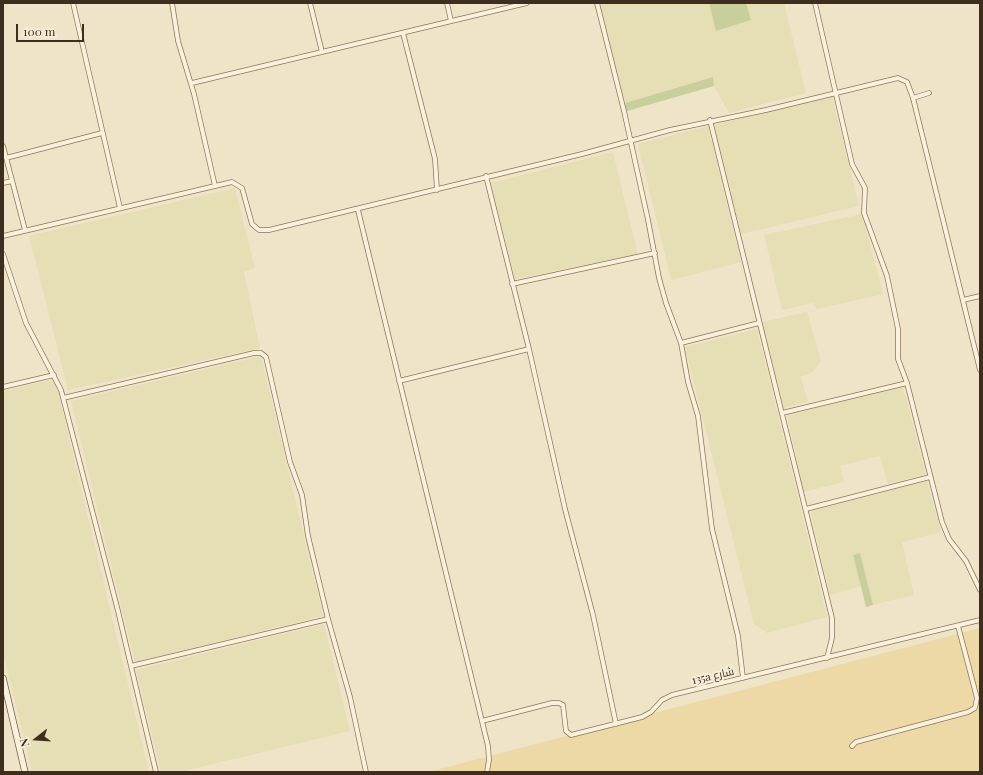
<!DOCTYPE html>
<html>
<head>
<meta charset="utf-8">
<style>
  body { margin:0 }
  #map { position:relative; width:983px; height:775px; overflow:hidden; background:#f0e4c8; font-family:"Playfair Display",serif }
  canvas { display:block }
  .frame { position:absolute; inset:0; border:4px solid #3d2e20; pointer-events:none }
  .north { position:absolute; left:16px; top:719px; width:40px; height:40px; -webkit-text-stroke:3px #f7eed8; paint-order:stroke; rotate:253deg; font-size:11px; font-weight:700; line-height:16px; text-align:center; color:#3d2e20 }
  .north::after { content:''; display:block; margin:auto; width:14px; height:18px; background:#3d2e20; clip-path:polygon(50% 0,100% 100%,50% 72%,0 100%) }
  .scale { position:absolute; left:16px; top:24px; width:68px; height:18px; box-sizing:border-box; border:2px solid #3d2e20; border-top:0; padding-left:5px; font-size:12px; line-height:14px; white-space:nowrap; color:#3d2e20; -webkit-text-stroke:3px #f7eed8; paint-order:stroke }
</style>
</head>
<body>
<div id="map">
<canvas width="983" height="775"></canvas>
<div class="frame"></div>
<div class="north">N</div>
<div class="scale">100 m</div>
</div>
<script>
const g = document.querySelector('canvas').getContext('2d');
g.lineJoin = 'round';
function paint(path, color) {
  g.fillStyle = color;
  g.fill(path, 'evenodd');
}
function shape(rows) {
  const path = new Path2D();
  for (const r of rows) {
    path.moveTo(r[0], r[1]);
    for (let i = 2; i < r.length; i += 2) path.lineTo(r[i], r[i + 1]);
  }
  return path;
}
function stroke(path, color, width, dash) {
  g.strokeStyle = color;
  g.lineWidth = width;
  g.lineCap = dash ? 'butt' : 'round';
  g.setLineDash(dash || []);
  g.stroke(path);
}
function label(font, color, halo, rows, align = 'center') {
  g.font = font + ' "Playfair Display",Cairo,serif';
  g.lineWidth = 4;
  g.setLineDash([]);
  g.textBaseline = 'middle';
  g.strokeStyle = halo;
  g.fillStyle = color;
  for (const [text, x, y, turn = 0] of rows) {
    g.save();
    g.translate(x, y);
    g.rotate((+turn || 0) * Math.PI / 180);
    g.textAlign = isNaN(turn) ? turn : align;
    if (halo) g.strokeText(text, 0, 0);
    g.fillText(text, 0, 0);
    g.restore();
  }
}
paint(shape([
  [599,3,709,3,716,30,751,20,746,3,784,3,806,93,729,113,714,86,712,77,625,103],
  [832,96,859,206,741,234,714,125],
  [708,126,741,262,671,280,638,144],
  [613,152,638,254,515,279,491,183],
  [235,188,255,268,244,272,260,348,68,390,29,236],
  [862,214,883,294,817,309,812,303,782,310,764,235],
  [807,312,821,361,812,373,801,377,808,402,783,408,762,322],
  [757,329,827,617,767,633,754,624,685,347],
  [261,356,323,616,135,662,71,401],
  [55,379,149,772,32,772,3,652,3,391],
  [903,387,926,474,888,484,880,456,840,466,844,482,804,492,787,415],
  [927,481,941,532,902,542,914,595,873,605,860,553,853,555,861,586,830,595,811,515,812,511],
  [324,624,350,731,180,772,161,772,136,670]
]), '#e6deb5');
paint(shape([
  [709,3,746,3,751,20,716,31],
  [713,77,714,86,627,111,625,103],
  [860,553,873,605,866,607,853,555]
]), '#c9cf9b');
paint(shape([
  [980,628,980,772,428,772]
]), '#ecd9a5');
const street = shape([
  [73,3,120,208],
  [172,3,178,41,194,94,215,186],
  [310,3,322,52],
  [447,3,451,21],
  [597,3,624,111,648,220,659,278,666,303,681,343,688,382,698,416,712,529,738,636,743,678],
  [815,3,852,164,865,188,864,213,887,276,898,329,898,359,907,383,942,522,949,539,966,561,980,590],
  [403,33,435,159,437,190],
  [192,83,527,3],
  [913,98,929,93],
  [710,120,832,618,832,638,827,658],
  [3,146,25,230],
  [6,158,102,133],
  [486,176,529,349,565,509,593,615,616,724],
  [3,183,12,181],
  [358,210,488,746,489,760,487,772],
  [3,236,232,182,242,188,252,224,259,230,269,230,582,154,670,130,766,110,898,78,907,82,913,98,980,370],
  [3,254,26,323,61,390,118,611,156,772],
  [512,284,655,253],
  [963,300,980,296],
  [681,343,759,323],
  [399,381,529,349],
  [3,387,54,375],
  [63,398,254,353,261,353,266,357,290,462,302,495,308,536,328,619,350,697,366,772],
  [782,413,907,383],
  [806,509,930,477],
  [131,666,328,619],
  [482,721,552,703,559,703,563,705,566,731,571,735,642,717,651,712,662,700,672,695,980,620],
  [852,746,856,742,968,712,975,708,977,698,958,626]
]);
const secondary = shape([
  [3,678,25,772]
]);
stroke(street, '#8d765c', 5.5);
stroke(secondary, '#6f573f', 7);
stroke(street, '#faf1dc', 4);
stroke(secondary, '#faf1dc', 5.5);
label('11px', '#3d2e20', '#f7eed8', [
  ["135a شارع",713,676,-13]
]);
</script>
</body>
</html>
